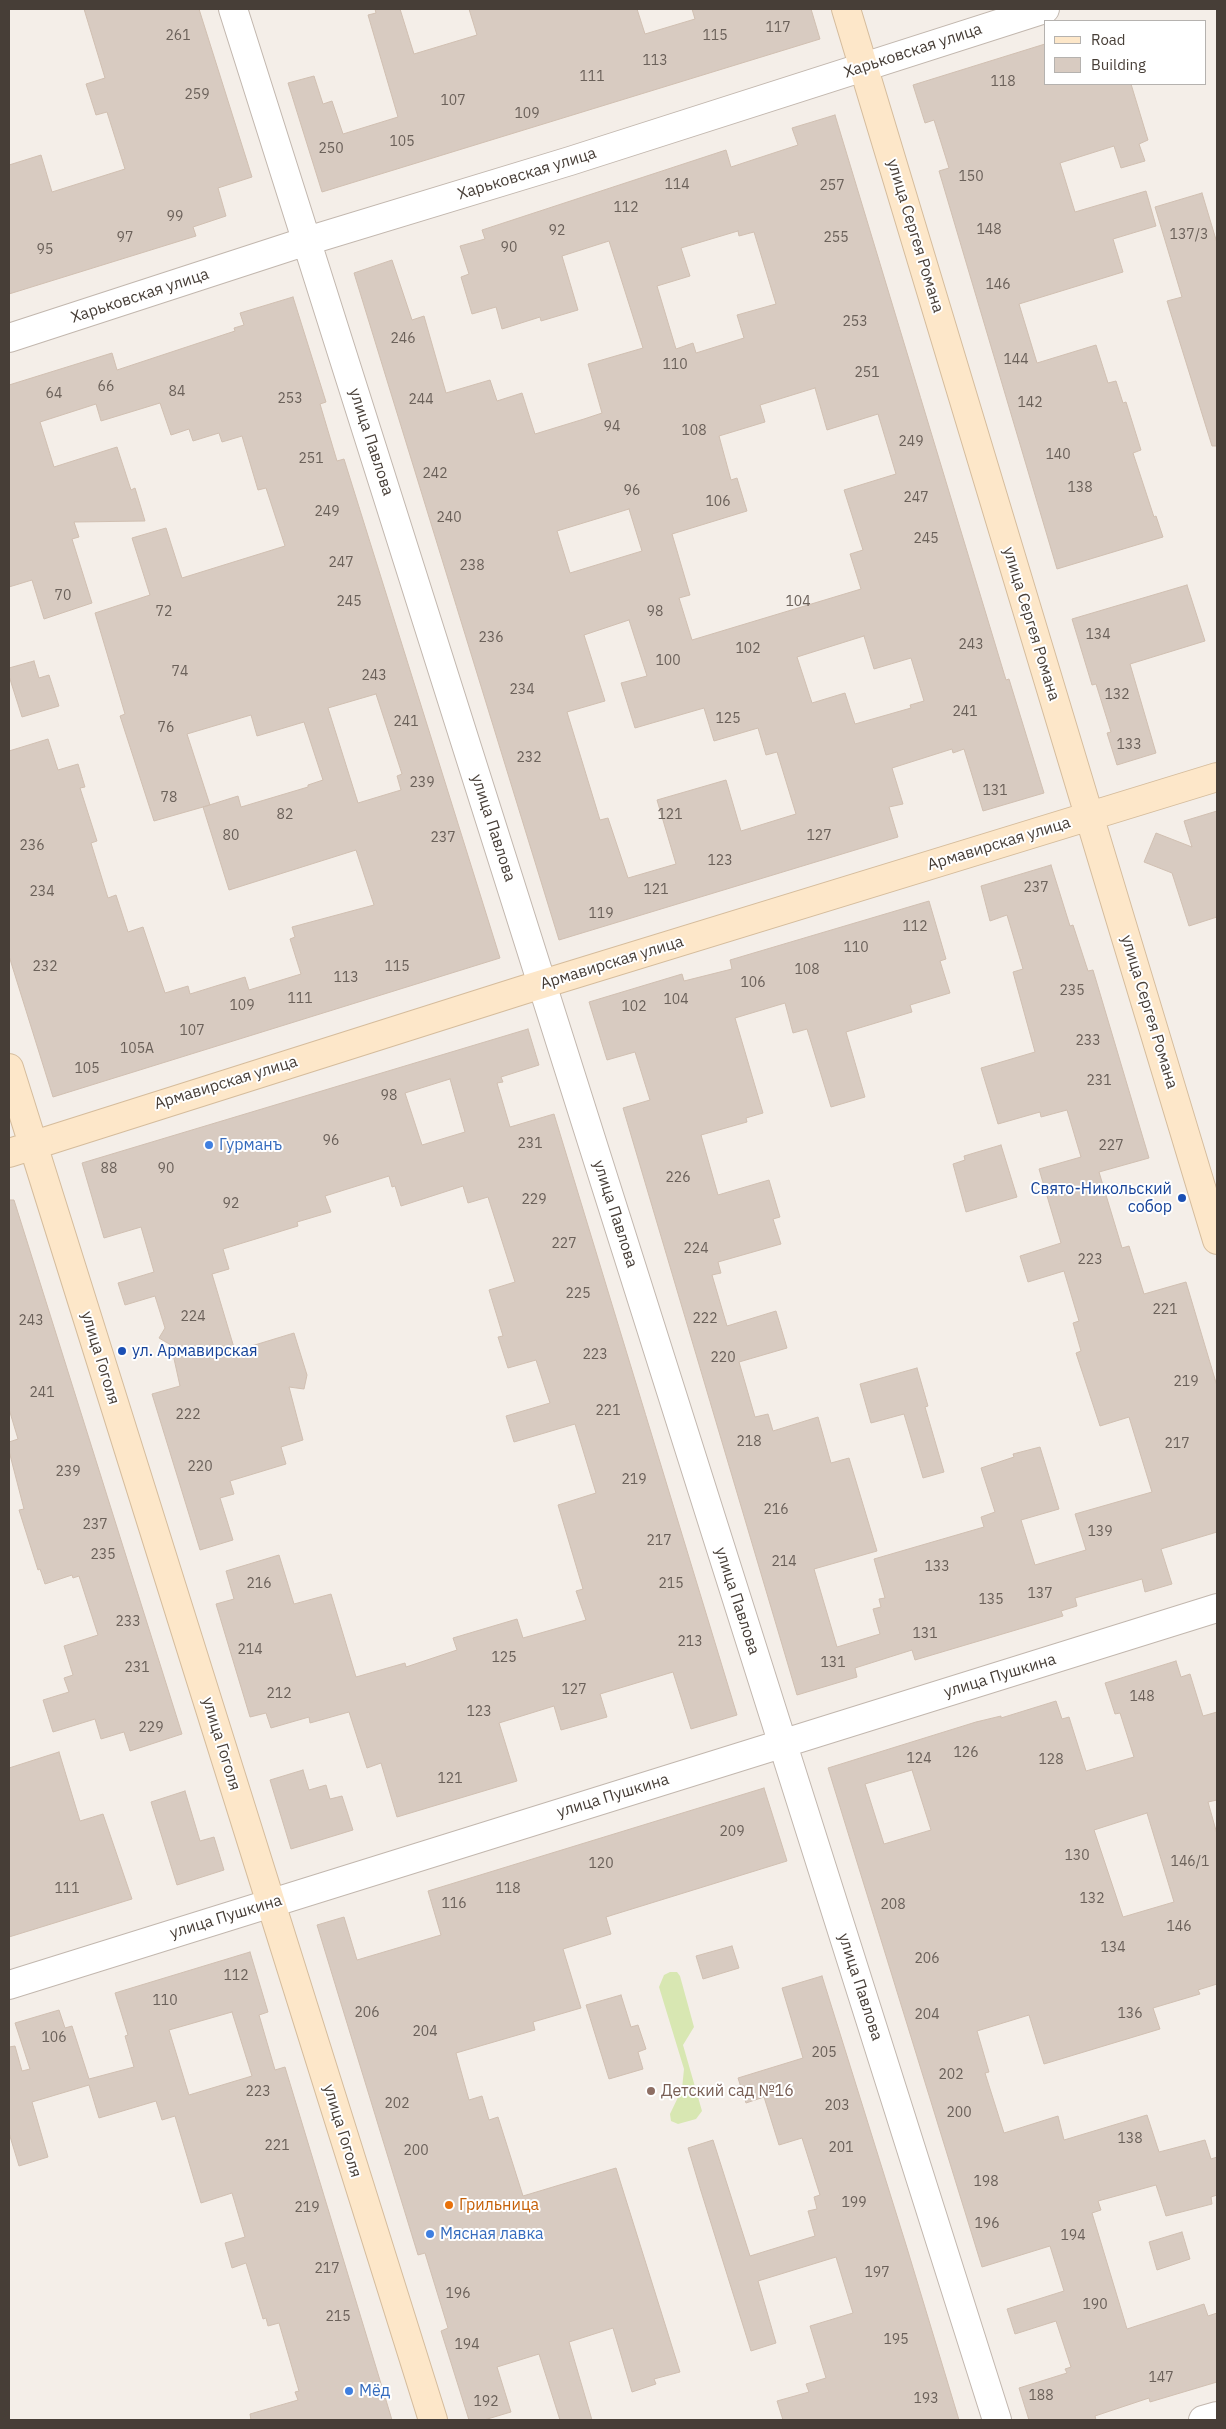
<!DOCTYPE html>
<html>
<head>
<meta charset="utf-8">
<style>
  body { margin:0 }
  #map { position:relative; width:1226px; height:2429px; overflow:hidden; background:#f4eee8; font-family:"IBM Plex Sans",sans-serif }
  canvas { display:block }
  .frame { position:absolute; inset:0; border:10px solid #473e37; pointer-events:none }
  .legend { position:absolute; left:1044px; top:20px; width:162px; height:65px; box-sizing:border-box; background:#fff; border:1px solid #b5b2af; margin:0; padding:6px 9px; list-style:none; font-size:15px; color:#473e37 }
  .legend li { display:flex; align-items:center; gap:10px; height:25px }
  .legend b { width:25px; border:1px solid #b5b2af }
</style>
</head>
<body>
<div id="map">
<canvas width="1226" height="2429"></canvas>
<div class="frame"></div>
<ul class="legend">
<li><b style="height:6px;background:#fde7c9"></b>Road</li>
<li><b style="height:14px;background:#d8cbc1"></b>Building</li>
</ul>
</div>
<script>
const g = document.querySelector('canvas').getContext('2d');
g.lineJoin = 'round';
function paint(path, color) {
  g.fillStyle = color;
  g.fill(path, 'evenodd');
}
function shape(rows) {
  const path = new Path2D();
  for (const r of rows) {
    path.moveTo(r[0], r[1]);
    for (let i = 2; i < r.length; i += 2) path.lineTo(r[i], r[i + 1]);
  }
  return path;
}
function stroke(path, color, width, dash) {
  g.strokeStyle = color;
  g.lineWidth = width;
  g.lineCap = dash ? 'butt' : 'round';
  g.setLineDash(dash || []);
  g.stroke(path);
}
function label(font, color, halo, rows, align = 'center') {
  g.font = font + ' "IBM Plex Sans",sans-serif';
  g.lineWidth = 4;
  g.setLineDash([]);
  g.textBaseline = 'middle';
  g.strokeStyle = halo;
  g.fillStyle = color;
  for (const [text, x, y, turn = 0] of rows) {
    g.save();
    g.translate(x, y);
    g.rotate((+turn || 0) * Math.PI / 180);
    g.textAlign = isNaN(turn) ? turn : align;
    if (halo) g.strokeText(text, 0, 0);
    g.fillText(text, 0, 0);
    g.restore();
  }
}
paint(shape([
  [670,1972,677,1972,680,1976,694,2027,683,2045,702,2111,696,2119,678,2124,671,2121,670,2114,682,2089,684,2069,659,1987,664,1975]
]), '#d8e7b2');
const building = shape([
  [84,9,199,9,252,177,218,188,226,216,193,227,196,236,9,294,9,165,41,155,52,192,125,169,107,112,96,115,86,84,105,78,84,9],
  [375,9,400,9,414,54,477,35,469,9,637,9,645,34,695,19,692,9,811,9,820,39,322,192,288,83,314,76,323,104,332,101,343,134,398,117,368,15,376,13,375,9],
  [1045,44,1045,84,1131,84,1148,140,1139,144,1145,161,1121,168,1114,146,1060,163,1075,212,1146,191,1156,226,1113,239,1123,272,1019,304,1037,363,1096,345,1108,383,1116,381,1123,403,1126,402,1141,450,1133,453,1154,517,1156,516,1163,537,1057,569,939,171,949,168,934,120,925,123,913,85,1045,44],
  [835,115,1006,680,1009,679,1044,793,983,811,964,749,953,753,952,749,892,768,903,804,889,807,898,837,559,940,354,273,392,260,412,320,424,316,446,393,490,380,497,401,522,393,535,434,584,419,602,413,588,364,643,348,609,241,562,256,578,310,541,321,540,317,502,329,496,307,472,314,461,277,469,274,460,246,485,239,482,230,726,150,731,167,798,145,792,128,835,115],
  [738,231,739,236,754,232,776,304,737,315,744,338,696,353,693,343,676,349,657,286,690,276,681,248,738,231],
  [815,388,827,430,878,414,896,474,844,490,863,550,850,554,861,589,692,640,679,598,690,595,672,534,747,511,737,478,731,480,719,436,765,422,760,405,815,388],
  [629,509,642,551,570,573,557,531,629,509],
  [629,620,647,676,621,683,635,728,704,708,714,741,758,728,766,755,777,752,796,814,741,831,726,780,657,800,676,864,628,878,608,818,600,820,567,712,605,701,584,635,629,620],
  [864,636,874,669,911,658,924,701,910,705,911,708,855,724,845,693,812,703,797,657,864,636],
  [1202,193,1217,243,1217,446,1212,446,1167,301,1182,297,1155,207,1202,193],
  [293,297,326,402,320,404,337,461,344,459,500,958,53,1097,9,956,9,751,48,739,58,770,78,764,85,787,80,788,97,841,91,843,108,898,116,895,128,932,143,927,165,993,188,986,190,994,245,977,249,990,301,974,290,939,295,937,292,927,374,905,356,850,229,890,203,807,238,796,241,807,308,787,308,785,323,780,304,722,257,736,251,715,187,734,210,805,154,821,120,716,125,714,95,613,150,595,132,538,166,528,182,578,285,546,266,488,258,490,242,436,222,442,219,433,193,441,189,429,171,435,160,403,101,421,96,404,40,422,54,467,117,447,131,490,135,488,145,521,74,522,79,537,72,539,92,603,44,619,32,580,9,587,9,385,112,353,117,370,235,331,234,328,244,325,240,313,293,297],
  [376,694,402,774,397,776,401,790,358,803,328,708,376,694],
  [1187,585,1205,641,1130,664,1156,753,1117,765,1107,733,1111,732,1096,684,1092,685,1072,619,1187,585],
  [34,661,39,678,49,675,59,706,22,717,9,676,9,668,34,661],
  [1217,811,1217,917,1189,926,1172,873,1144,862,1156,833,1192,847,1184,821,1217,811],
  [1051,865,1070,926,1073,925,1088,971,1093,970,1149,1158,1099,1172,1122,1248,1129,1246,1144,1294,1186,1282,1217,1386,1217,1532,1161,1549,1172,1584,1145,1592,1142,1579,1075,1598,1077,1606,1061,1611,1063,1616,915,1660,912,1650,855,1668,857,1677,797,1695,623,1108,650,1100,635,1052,607,1060,589,1002,682,974,684,981,732,969,730,960,929,901,946,959,940,961,950,993,910,1005,912,1012,846,1032,865,1097,831,1107,807,1029,793,1033,785,1003,735,1018,763,1113,746,1118,747,1122,701,1135,718,1195,769,1180,780,1217,773,1219,781,1244,718,1262,721,1273,712,1275,727,1326,776,1311,787,1348,739,1362,755,1417,768,1414,773,1431,818,1417,831,1463,849,1458,877,1551,814,1569,837,1647,880,1634,873,1609,881,1607,879,1599,885,1598,874,1559,984,1527,981,1517,995,1512,981,1468,1014,1457,1013,1454,1040,1447,1059,1509,1021,1520,1035,1565,1086,1550,1075,1514,1152,1492,1129,1417,1100,1426,1076,1353,1081,1351,1073,1323,1079,1321,1064,1271,1028,1282,1020,1256,1061,1243,1039,1169,1081,1157,1067,1110,1041,1117,1040,1112,998,1124,981,1068,1035,1052,1013,972,1023,969,1007,915,990,921,981,886,1051,865],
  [528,1029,539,1065,501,1077,503,1082,497,1083,510,1127,554,1114,737,1715,691,1729,673,1672,600,1694,607,1717,561,1730,554,1706,499,1723,517,1781,397,1817,381,1763,367,1768,349,1712,310,1723,309,1717,271,1728,266,1713,250,1717,216,1604,234,1599,226,1571,279,1555,294,1604,331,1594,356,1677,405,1663,406,1667,457,1650,453,1638,517,1619,523,1638,586,1620,576,1591,583,1589,558,1505,596,1493,575,1424,514,1442,506,1416,550,1403,536,1360,508,1368,498,1337,503,1336,489,1290,515,1282,488,1197,468,1203,463,1186,401,1206,395,1186,392,1187,389,1176,325,1196,331,1212,297,1222,298,1226,223,1249,229,1269,212,1274,235,1351,294,1333,307,1375,304,1389,289,1387,303,1440,281,1447,286,1464,230,1481,234,1494,220,1498,233,1540,200,1550,152,1394,180,1386,171,1345,159,1338,165,1328,155,1296,125,1305,118,1283,154,1272,141,1227,104,1238,82,1163,528,1029],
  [450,1079,465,1132,422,1145,405,1093,450,1079],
  [1001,1145,1017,1197,966,1212,953,1164,965,1160,964,1156,1001,1145],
  [9,1200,14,1200,182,1734,130,1751,124,1732,101,1739,95,1719,53,1732,43,1700,69,1692,64,1678,73,1675,64,1646,98,1635,79,1576,73,1578,72,1575,45,1584,40,1569,38,1570,19,1510,24,1509,9,1451,9,1442,18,1439,9,1409,9,1200],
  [917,1368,928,1406,925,1407,944,1472,923,1478,904,1414,871,1423,860,1384,917,1368],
  [1176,1661,1181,1677,1190,1674,1203,1716,1217,1712,1217,1800,1208,1802,1217,1834,1217,1984,1198,1990,1200,1994,1153,2008,1160,2029,1044,2064,1029,2015,977,2031,989,2072,985,2073,1004,2133,1058,2116,1064,2140,1147,2115,1159,2152,1205,2140,1211,2159,1217,2157,1217,2195,1211,2197,1212,2204,1166,2216,1156,2185,1098,2201,1101,2210,1092,2213,1127,2329,1204,2304,1208,2316,1217,2313,1217,2382,1150,2402,1149,2398,1095,2416,1096,2420,1029,2420,1019,2388,1067,2373,1065,2369,1071,2367,1056,2321,1015,2334,1007,2309,1064,2291,1050,2246,982,2267,828,1768,976,1722,1001,1716,1001,1718,1056,1701,1062,1719,1069,1717,1086,1771,1134,1757,1120,1713,1115,1714,1105,1683,1176,1661],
  [912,1770,931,1830,884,1844,865,1784,912,1770],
  [1147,1813,1174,1902,1123,1917,1094,1830,1147,1813],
  [59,1752,80,1821,103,1814,132,1899,9,1937,9,1768,59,1752],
  [303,1770,309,1790,326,1785,330,1799,342,1796,353,1830,291,1849,270,1780,303,1770],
  [764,1788,787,1861,606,1917,611,1934,563,1949,581,2008,533,2022,535,2030,456,2053,469,2100,482,2096,489,2120,498,2117,523,2196,616,2168,680,2372,654,2379,656,2384,632,2392,613,2328,569,2342,592,2420,560,2420,539,2354,497,2367,511,2412,484,2420,469,2420,441,2331,448,2328,425,2253,418,2255,317,1925,344,1917,357,1960,441,1935,428,1891,764,1788],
  [185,1791,200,1841,214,1837,224,1870,177,1885,151,1802,185,1791],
  [732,1946,739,1968,703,1979,696,1956,732,1946],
  [250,1952,268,2012,259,2015,275,2070,285,2067,392,2420,251,2420,250,2414,298,2400,295,2392,299,2391,279,2323,268,2326,266,2318,263,2319,246,2263,232,2268,225,2243,245,2237,232,2193,201,2203,175,2116,162,2120,156,2101,99,2118,89,2085,32,2102,48,2157,19,2166,9,2133,9,2047,15,2046,22,2071,30,2069,15,2023,59,2010,65,2028,72,2026,89,2079,134,2067,125,2036,128,2035,115,1993,250,1952],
  [232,2012,252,2076,189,2095,169,2030,232,2012],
  [822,1976,907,2248,959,2420,783,2420,777,2401,809,2392,806,2384,826,2378,810,2326,853,2313,836,2257,758,2281,776,2343,751,2351,700,2188,688,2148,713,2140,750,2256,815,2236,808,2211,817,2209,814,2197,820,2195,802,2138,779,2145,764,2097,746,2103,738,2078,803,2058,782,1988,822,1976],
  [621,1995,631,2027,638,2025,646,2049,638,2052,643,2069,609,2079,586,2005,621,1995],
  [1182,2232,1190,2259,1157,2270,1149,2242,1182,2232]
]);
paint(building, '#d8cbc1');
stroke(building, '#d0bfb1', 1);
const street = shape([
  [233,9,997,2420],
  [9,338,307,241,570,161,1045,9],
  [9,1985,1217,1608],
  [1203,2420,1217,2416]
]);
const secondary = shape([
  [846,9,1217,1240],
  [9,1068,433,2420],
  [9,1153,523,990,1217,777]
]);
stroke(street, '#c2b7ae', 30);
stroke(secondary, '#d5bc9c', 30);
stroke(street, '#fff', 28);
stroke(secondary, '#fde7c9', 28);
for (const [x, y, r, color] of [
  [209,1145,5,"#3f7fe0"],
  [1182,1198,5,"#1a4fb4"],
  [122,1351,5,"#1a4fb4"],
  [651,2091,5,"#8d6e63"],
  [449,2205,5,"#e8710a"],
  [430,2234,5,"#3f7fe0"],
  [349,2391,5,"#3f7fe0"]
]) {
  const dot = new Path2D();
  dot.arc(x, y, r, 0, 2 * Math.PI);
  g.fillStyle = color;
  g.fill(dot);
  stroke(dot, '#fff', 2);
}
label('14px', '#6b615a', null, [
  ["117",778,28],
  ["261",178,36],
  ["115",715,36],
  ["113",655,61],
  ["111",592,77],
  ["118",1003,82],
  ["259",197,95],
  ["107",453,101],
  ["109",527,114],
  ["105",402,142],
  ["250",331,149],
  ["150",971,177],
  ["114",677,185],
  ["257",832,186],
  ["112",626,208],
  ["99",175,217],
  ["148",989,230],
  ["92",557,231],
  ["137/3",1189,235],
  ["97",125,238],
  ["255",836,238],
  ["90",509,248],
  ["95",45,250],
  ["146",998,285],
  ["253",855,322],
  ["246",403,339],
  ["144",1016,360],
  ["110",675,365],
  ["251",867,373],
  ["66",106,387],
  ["84",177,392],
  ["64",54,394],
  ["253",290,399],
  ["244",421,400],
  ["142",1030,403],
  ["94",612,427],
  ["108",694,431],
  ["249",911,442],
  ["140",1058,455],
  ["251",311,459],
  ["242",435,474],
  ["138",1080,488],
  ["96",632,491],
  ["247",916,498],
  ["106",718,502],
  ["249",327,512],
  ["240",449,518],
  ["245",926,539],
  ["247",341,563],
  ["238",472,566],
  ["70",63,596],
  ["245",349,602],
  ["104",798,602],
  ["72",164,612],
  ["98",655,612],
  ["134",1098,635],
  ["236",491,638],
  ["243",971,645],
  ["102",748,649],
  ["100",668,661],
  ["74",180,672],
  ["243",374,676],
  ["234",522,690],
  ["132",1117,695],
  ["241",965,712],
  ["125",728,719],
  ["241",406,722],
  ["76",166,728],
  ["133",1129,745],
  ["232",529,758],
  ["239",422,783],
  ["131",995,791],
  ["78",169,798],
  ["82",285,815],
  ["121",670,815],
  ["80",231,836],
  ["127",819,836],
  ["237",443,838],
  ["236",32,846],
  ["123",720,861],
  ["237",1036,888],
  ["121",656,890],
  ["234",42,892],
  ["119",601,914],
  ["112",915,927],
  ["110",856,948],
  ["232",45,967],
  ["115",397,967],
  ["108",807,970],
  ["113",346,978],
  ["106",753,983],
  ["235",1072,991],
  ["111",300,999],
  ["104",676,1000],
  ["109",242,1006],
  ["102",634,1007],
  ["107",192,1031],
  ["233",1088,1041],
  ["105А",137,1049],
  ["105",87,1069],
  ["231",1099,1081],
  ["98",389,1096],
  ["96",331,1141],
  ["231",530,1144],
  ["227",1111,1146],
  ["88",109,1169],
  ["90",166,1169],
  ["226",678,1178],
  ["229",534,1200],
  ["92",231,1204],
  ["227",564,1244],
  ["224",696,1249],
  ["223",1090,1260],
  ["225",578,1294],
  ["221",1165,1310],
  ["224",193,1317],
  ["222",705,1319],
  ["243",31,1321],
  ["223",595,1355],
  ["220",723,1358],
  ["219",1186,1382],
  ["241",42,1393],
  ["221",608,1411],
  ["222",188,1415],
  ["218",749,1442],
  ["217",1177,1444],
  ["220",200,1467],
  ["239",68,1472],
  ["219",634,1480],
  ["216",776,1510],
  ["237",95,1525],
  ["139",1100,1532],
  ["217",659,1541],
  ["235",103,1555],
  ["214",784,1562],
  ["133",937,1567],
  ["216",259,1584],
  ["215",671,1584],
  ["137",1040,1594],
  ["135",991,1600],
  ["233",128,1622],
  ["131",925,1634],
  ["213",690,1642],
  ["214",250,1650],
  ["125",504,1658],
  ["131",833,1663],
  ["231",137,1668],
  ["127",574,1690],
  ["212",279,1694],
  ["148",1142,1697],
  ["123",479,1712],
  ["229",151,1728],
  ["126",966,1753],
  ["124",919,1759],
  ["128",1051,1760],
  ["121",450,1779],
  ["209",732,1832],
  ["130",1077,1856],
  ["146/1",1190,1862],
  ["120",601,1864],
  ["111",67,1889],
  ["118",508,1889],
  ["132",1092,1899],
  ["116",454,1904],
  ["208",893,1905],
  ["146",1179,1927],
  ["134",1113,1948],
  ["206",927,1959],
  ["112",236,1976],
  ["110",165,2001],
  ["206",367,2013],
  ["136",1130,2014],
  ["204",927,2015],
  ["204",425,2032],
  ["106",54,2038],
  ["205",824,2053],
  ["202",951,2075],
  ["223",258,2092],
  ["202",397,2104],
  ["203",837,2106],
  ["200",959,2113],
  ["138",1130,2139],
  ["221",277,2146],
  ["201",841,2148],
  ["200",416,2151],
  ["198",986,2182],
  ["199",854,2203],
  ["219",307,2208],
  ["196",987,2224],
  ["194",1073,2236],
  ["217",327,2269],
  ["197",877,2273],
  ["196",458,2294],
  ["190",1095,2305],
  ["215",338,2317],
  ["195",896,2340],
  ["194",467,2345],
  ["147",1161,2378],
  ["188",1041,2396],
  ["193",926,2399],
  ["192",486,2402]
]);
label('16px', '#473e37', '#fff', [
  ["Харьковская улица",913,51,-18],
  ["Харьковская улица",527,174,-17],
  ["улица Сергея Романа",915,236,73],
  ["Харьковская улица",140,296,-18],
  ["улица Павлова",371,442,72],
  ["улица Сергея Романа",1031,624,73],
  ["улица Павлова",493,828,72],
  ["Армавирская улица",999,844,-17],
  ["Армавирская улица",612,963,-17],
  ["улица Сергея Романа",1149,1012,73],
  ["Армавирская улица",226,1083,-17],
  ["улица Павлова",615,1214,72],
  ["улица Гоголя",100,1358,73],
  ["улица Павлова",737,1601,72],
  ["улица Пушкина",1000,1676,-17],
  ["улица Гоголя",221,1744,73],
  ["улица Пушкина",613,1796,-17],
  ["улица Пушкина",226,1917,-17],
  ["улица Павлова",860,1987,72],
  ["улица Гоголя",342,2131,73]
]);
label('16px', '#366cbe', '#fff', [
  ["Гурманъ",219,1145],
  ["Мясная лавка",440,2234],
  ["Мёд",359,2391]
], 'left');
label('16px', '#164399', '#fff', [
  ["Свято-Никольский",1172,1189],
  ["собор",1172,1207],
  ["ул. Армавирская",132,1351,"left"]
], 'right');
label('16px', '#785e54', '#fff', [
  ["Детский сад №16",661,2091]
], 'left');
label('16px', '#c56008', '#fff', [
  ["Грильница",459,2205]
], 'left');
</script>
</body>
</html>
